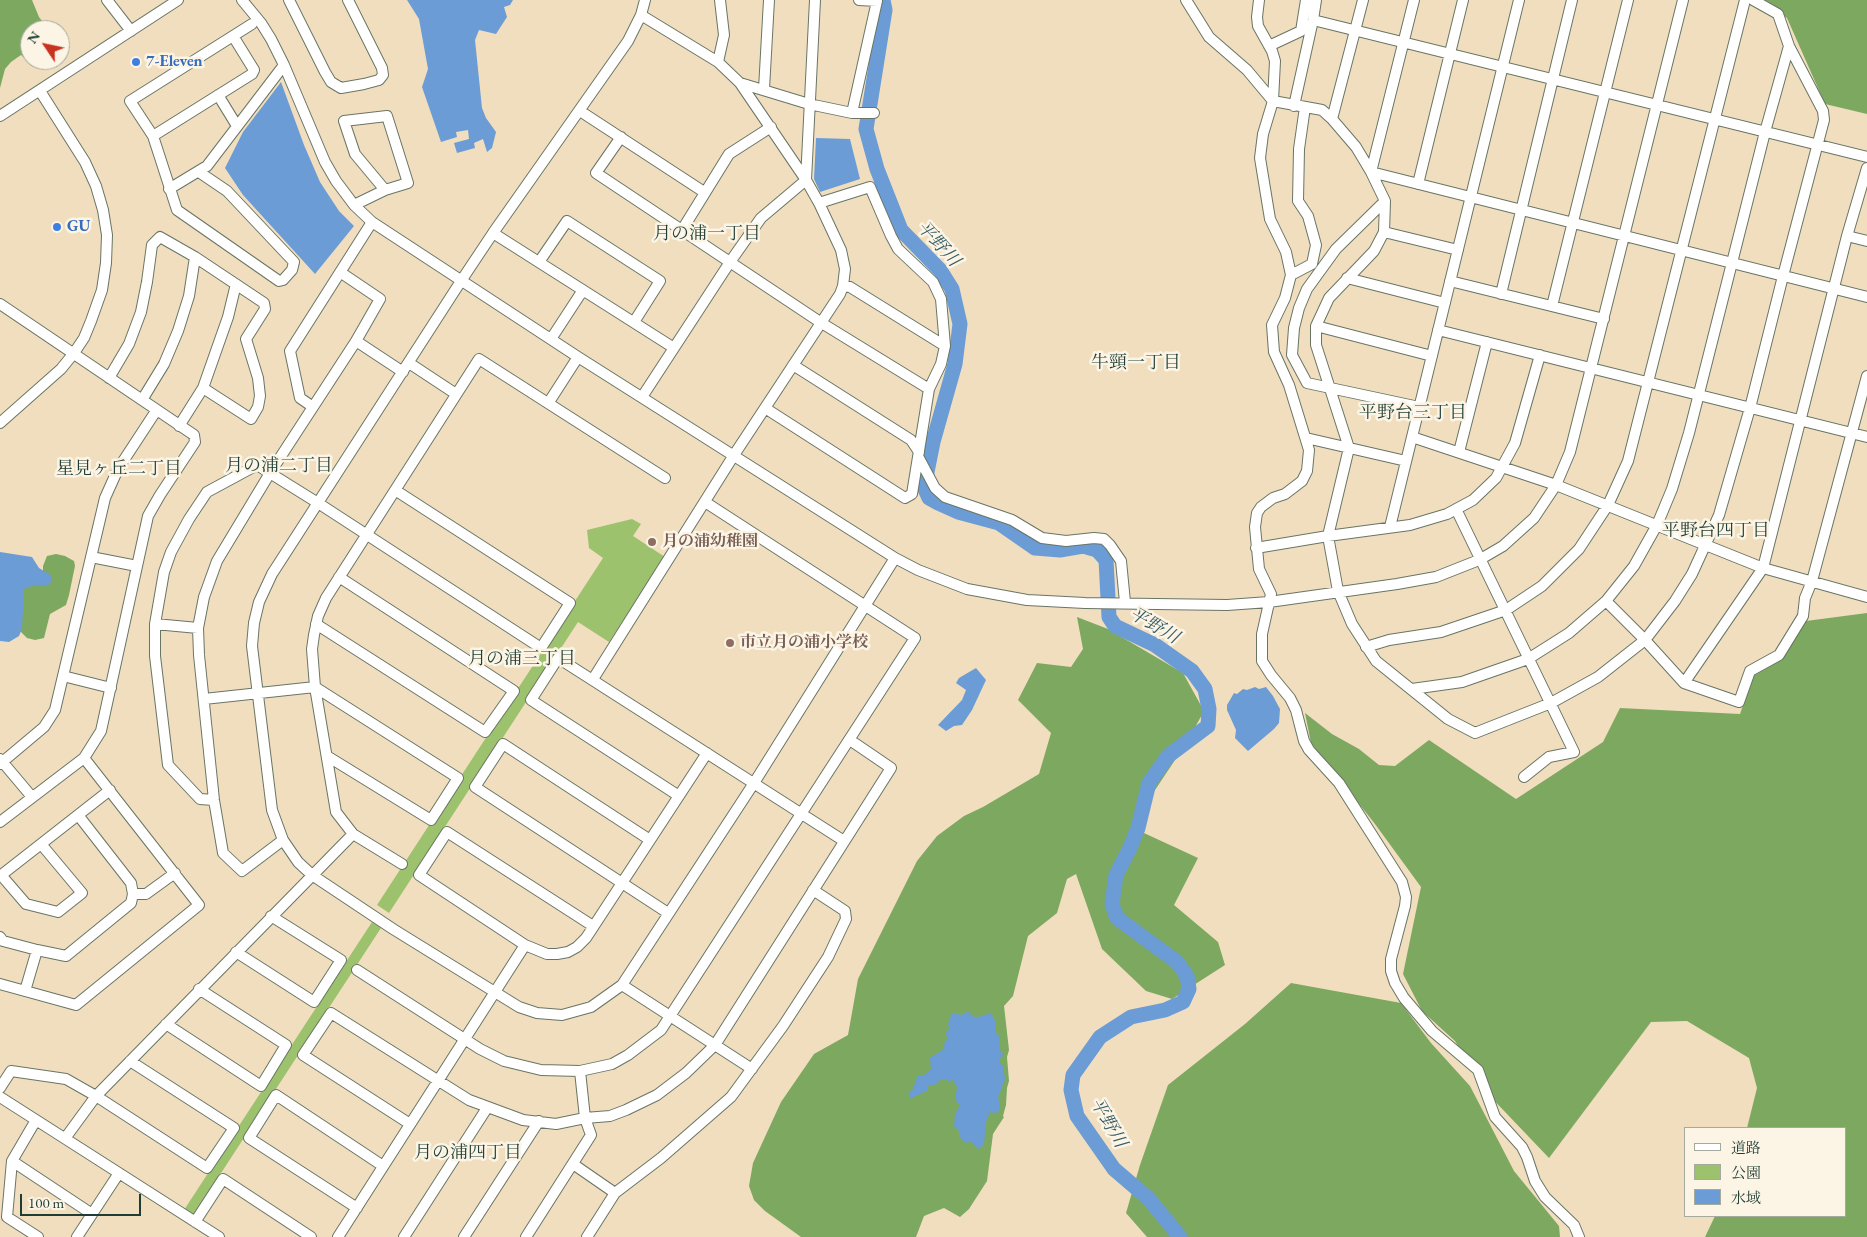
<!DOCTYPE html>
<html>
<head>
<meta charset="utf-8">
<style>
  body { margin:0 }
  #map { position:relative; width:1867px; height:1237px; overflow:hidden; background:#f1debf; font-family:"EB Garamond","Noto Serif JP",serif }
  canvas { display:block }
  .legend { position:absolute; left:1684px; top:1127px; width:162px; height:90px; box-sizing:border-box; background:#fcf5e5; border:1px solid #a4ab9e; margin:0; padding:6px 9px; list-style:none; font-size:15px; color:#1f3d34 }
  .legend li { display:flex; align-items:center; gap:10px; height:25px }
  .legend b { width:25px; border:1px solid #a4ab9e }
  .north { position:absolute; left:20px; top:20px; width:50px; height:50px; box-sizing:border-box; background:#fcf5e5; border:1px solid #a4ab9e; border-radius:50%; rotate:304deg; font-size:14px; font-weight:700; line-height:20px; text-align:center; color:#1f3d34 }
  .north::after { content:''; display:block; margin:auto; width:18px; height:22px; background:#c8321e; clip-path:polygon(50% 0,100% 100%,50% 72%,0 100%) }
  .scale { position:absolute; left:20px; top:1194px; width:121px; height:22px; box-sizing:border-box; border:2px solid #1f3d34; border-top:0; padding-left:6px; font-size:15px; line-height:18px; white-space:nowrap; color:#1f3d34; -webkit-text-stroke:4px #fcf5e5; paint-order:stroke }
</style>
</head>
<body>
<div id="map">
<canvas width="1867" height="1237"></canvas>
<ul class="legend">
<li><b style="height:6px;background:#fff"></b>道路</li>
<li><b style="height:14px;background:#9cc26d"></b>公園</li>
<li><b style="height:14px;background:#6b9cd5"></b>水域</li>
</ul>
<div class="north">N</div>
<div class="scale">100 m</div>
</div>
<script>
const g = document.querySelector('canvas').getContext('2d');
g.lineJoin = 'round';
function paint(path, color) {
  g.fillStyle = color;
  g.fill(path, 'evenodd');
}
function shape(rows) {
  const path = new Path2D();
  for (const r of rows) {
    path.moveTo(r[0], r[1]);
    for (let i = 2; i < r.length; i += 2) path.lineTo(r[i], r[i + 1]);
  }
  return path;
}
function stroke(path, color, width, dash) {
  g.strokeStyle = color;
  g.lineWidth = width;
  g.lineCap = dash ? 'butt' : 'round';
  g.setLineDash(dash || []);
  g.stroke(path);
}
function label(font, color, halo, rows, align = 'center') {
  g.font = font + ' "EB Garamond","Noto Serif JP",serif';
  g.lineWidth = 5;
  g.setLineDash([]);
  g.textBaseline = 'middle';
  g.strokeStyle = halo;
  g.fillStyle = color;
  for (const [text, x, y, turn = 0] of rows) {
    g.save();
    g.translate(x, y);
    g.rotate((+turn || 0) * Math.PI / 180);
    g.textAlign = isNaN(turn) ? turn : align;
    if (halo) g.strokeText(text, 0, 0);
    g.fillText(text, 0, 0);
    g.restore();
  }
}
paint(shape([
  [632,519,641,524,633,536,665,557,609,642,578,622,389,913,377,905,603,558,589,548,587,530],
  [372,922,381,928,193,1216,184,1210]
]), '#9cc26d');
paint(shape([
  [0,0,32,0,39,17,49,30,30,30,30,60,57,60,32,64,21,55,11,62,5,69,0,88],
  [1763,0,1867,0,1867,114,1825,104,1787,18],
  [56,554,65,556,74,561,75,566,69,595,66,605,50,614,44,638,35,640,27,638,19,630,18,600,25,585,43,579,43,566,47,556],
  [1867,613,1867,1237,1705,1237,1715,1216,1846,1216,1846,1128,1747,1128,1757,1088,1749,1058,1687,1021,1651,1022,1549,1158,1486,1092,1455,1041,1422,1011,1403,974,1421,887,1375,824,1311,743,1305,713,1332,734,1359,749,1379,765,1395,766,1429,740,1516,799,1603,742,1620,708,1740,714,1753,676,1781,660,1806,621],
  [1077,617,1108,629,1183,673,1204,711,1187,742,1151,796,1144,833,1198,858,1174,905,1218,942,1225,965,1172,999,1146,991,1102,949,1076,874,1067,879,1057,913,1028,936,1013,996,1004,1006,1009,1050,1007,1057,1009,1081,1007,1088,1006,1105,1003,1116,1004,1117,993,1134,987,1181,969,1209,960,1217,944,1208,924,1216,916,1237,801,1237,765,1211,754,1200,749,1186,753,1163,781,1102,814,1054,848,1035,858,979,917,861,937,836,964,816,983,807,1039,774,1051,733,1018,700,1037,663,1071,667,1083,649],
  [1291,983,1401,1003,1431,1043,1470,1086,1514,1171,1559,1226,1560,1237,1147,1237,1126,1213,1140,1165,1168,1085,1245,1024]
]), '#7da860');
paint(shape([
  [407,0,513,0,510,5,504,7,507,17,496,34,479,30,475,40,482,108,486,118,496,132,492,148,487,152,483,139,474,143,475,148,457,153,454,143,469,139,468,130,456,132,457,137,441,142,422,87,428,69,419,19],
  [281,82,304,145,320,182,339,211,354,226,315,274,243,195,225,168,243,132],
  [816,138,850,139,860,179,820,192,814,179],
  [0,552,32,557,39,568,49,574,52,578,52,581,47,586,34,585,24,589,22,629,19,636,9,642,0,641],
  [976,668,986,680,972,710,962,725,954,726,946,731,938,725,962,700,966,690,956,683,959,678],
  [1255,687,1259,689,1266,687,1273,696,1280,709,1279,723,1274,729,1248,751,1235,738,1236,730,1227,710,1227,705,1234,693,1237,694,1243,689,1247,690],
  [969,1011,971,1016,978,1017,991,1013,995,1021,996,1033,999,1036,1000,1050,1004,1056,1001,1057,999,1061,1003,1066,1005,1079,998,1098,1000,1106,999,1111,995,1113,990,1112,986,1122,984,1144,978,1149,971,1141,966,1143,963,1141,959,1136,959,1131,954,1126,955,1114,960,1105,955,1100,957,1087,952,1079,950,1082,946,1079,941,1079,937,1084,928,1086,927,1091,915,1096,911,1099,908,1093,912,1091,918,1075,923,1076,931,1069,930,1058,945,1048,943,1046,948,1037,945,1033,950,1029,948,1024,952,1013,961,1015]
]), '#6b9cd5');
stroke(shape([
  [883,0,885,10,866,129,877,169,901,230,940,270,952,289,960,324,955,364,933,442,924,487,929,498,938,503,958,512,999,523,1035,548,1060,550,1083,546,1097,550,1106,560,1109,617,1115,626,1155,645,1192,671,1205,689,1209,709,1208,726,1168,756,1149,783,1138,828,1130,848,1116,875,1112,904,1117,918,1177,962,1187,976,1189,989,1183,1002,1165,1010,1131,1017,1100,1037,1073,1075,1071,1090,1077,1116,1114,1169,1149,1199,1180,1237]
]), '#6b9cd5', 15);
const minor = shape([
  [107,0,131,31],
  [242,0,261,23,271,39,284,65,325,162,336,181,354,205,372,222,578,357,895,558,918,570,967,589,1027,600,1085,603,1227,605,1269,602,1397,584,1436,577,1479,560,1503,546,1534,518,1556,485,1570,452,1683,0],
  [289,0,325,72,331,82,341,88,364,84,379,80,383,75,382,68,348,0],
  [645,0,641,15,628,41,493,233,461,281,272,574,259,602,254,623,252,646,272,810,283,840,298,862,312,875,393,929,519,1007,537,1013,562,1015,591,1007,622,985,754,783,895,558],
  [1186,0,1209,37,1247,70,1273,101,1322,110,1332,119,1356,147,1371,172,1385,201,1384,232,1374,251,1329,298,1316,326,1316,345,1349,448,1328,536,1338,591,1352,624,1376,661,1448,719,1475,733,1551,703,1598,677,1645,640,1675,601,1692,574,1719,515,1750,408,1783,276,1824,120,1823,111,1789,46,1778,14,1753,0],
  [1259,0,1257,17,1258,26,1272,51,1275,61,1273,101,1263,134,1260,158,1270,219,1286,252,1291,275,1285,298,1272,325,1274,352,1289,385,1309,450,1307,471,1302,481,1285,494,1273,498,1261,507,1257,513,1255,527,1259,569,1271,594,1262,634,1262,661,1271,675,1290,698,1296,710,1304,741,1309,750,1339,783,1402,882,1406,897,1405,906,1391,959,1391,971,1395,983,1404,998,1432,1031,1478,1070,1495,1117,1522,1147,1527,1157,1535,1181,1545,1197,1574,1225,1579,1237],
  [1414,0,1371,172,1867,297],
  [1313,20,1867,157],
  [1269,46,1301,31,1306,0],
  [718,62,724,35,720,0],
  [740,83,809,104,852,113,874,113],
  [764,89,769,0],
  [218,95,237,126],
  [1294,106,1313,20,1316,0],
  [580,111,704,192],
  [852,113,877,1,859,0],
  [0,116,178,0],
  [1332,119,1363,0],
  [153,136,252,74,254,70,233,36],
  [621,137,596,173,820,322,929,389],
  [199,172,227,191,294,262,292,270,283,280,279,281,177,210,153,136,130,101,252,24],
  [1418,184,1463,0],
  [169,189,207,166,284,65],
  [1385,201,1336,249,1307,289,1299,308,1294,328,1292,355,1307,383,1419,407],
  [354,205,385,190,355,154,344,121,387,116,408,183,385,190],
  [682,230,729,154,771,127],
  [1384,232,1458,250],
  [493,233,674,348],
  [1847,236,1867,241],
  [539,262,567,221,660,281,634,322],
  [1291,275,1312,264,1316,245,1308,216,1298,201,1299,149,1305,107],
  [1347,278,1445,303],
  [1450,281,1604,319],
  [843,286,850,287,945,346],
  [1501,294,1572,0],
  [0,304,194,435,195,442,160,495,148,516,101,731,84,758,0,822],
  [1552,306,1628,0],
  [1316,326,1432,356],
  [1438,330,1867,437],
  [551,339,583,290],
  [356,341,403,372],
  [409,363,456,394],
  [793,365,911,440,919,452],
  [109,378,129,344,141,312,147,282,152,245,160,237,195,257,264,303,265,309,246,339,258,378,260,396,258,407,251,419,203,388],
  [642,397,730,262,761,218,806,180,815,0],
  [142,400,164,364,178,331,189,296,195,257],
  [549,402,578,357],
  [313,407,300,398,290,351,372,222],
  [765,408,905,498,912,494,929,389,941,364,945,346,941,299,933,282,898,249,891,236,870,187,819,203],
  [0,423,61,369,74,353,84,338,91,321,102,290,106,263,107,235,103,210,96,186,85,162,40,91],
  [179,426,203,388,228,317,236,284],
  [1412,437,1556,485,1763,568,1867,597],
  [1306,438,1406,461],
  [1459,452,1487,342],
  [919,458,935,488,945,497,1012,520,1042,538,1066,541,1094,538,1104,539,1110,545,1121,561,1125,602],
  [1456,509,1574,752,1549,757,1524,777],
  [1390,527,1519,0],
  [1256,548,1328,536,1410,525,1447,514,1473,500,1496,478,1515,443,1540,355],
  [91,557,137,566],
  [1606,601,1645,640,1684,683,1739,702,1750,671,1779,655,1803,616,1805,598,1812,581,1867,376],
  [155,624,198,628],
  [316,624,485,732,514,691,339,577],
  [1366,647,1389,640,1441,632,1506,610,1542,586,1579,549,1608,505,1628,461,1745,0],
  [63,676,111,688],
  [593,679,734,455,840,294,843,286,845,269,841,250,819,203,806,180,740,83,718,62,641,15],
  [1684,683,1763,568,1847,236,1867,168],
  [1412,689,1462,682,1528,659,1569,633,1606,601,1634,566,1657,525,1672,489,1689,433,1765,132,1789,46],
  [204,699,315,687,458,778,431,820,327,756],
  [0,759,32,797],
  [0,764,44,727,55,710,105,498,118,469,156,411],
  [679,796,531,700,558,658,844,841],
  [214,800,200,799,168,765,155,656,155,624,164,572,171,552,189,519,207,492,257,465,318,503,541,648,570,603,395,490],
  [283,840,242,871,223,853,214,800,199,655,198,628,204,597,217,561,270,473,356,341,380,299,340,272],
  [650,840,503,744,475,787,668,913],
  [402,864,353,834,336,812,315,687,312,649,314,635,318,616,326,598,479,359,665,478],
  [1,875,26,904,58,912,82,893,41,844],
  [0,876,110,790],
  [133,894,146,894,175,873],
  [593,926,447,832,419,875,525,945,547,954,557,954,568,952,577,947,586,938,707,753],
  [0,937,3,941,37,950,66,956,131,903,133,894,131,883,78,815],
  [236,952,314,1002,341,960,271,916],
  [357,970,480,1049,504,1061,541,1070,580,1071,612,1064,628,1055,661,1030,915,638,705,502],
  [0,984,76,1005,199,905,84,758],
  [622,985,752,1069],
  [25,991,37,950],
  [166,1024,261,1086,286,1045,199,989],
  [0,1088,11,1071,66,1079,96,1096,207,1168,234,1128,130,1061],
  [0,1097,219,1237],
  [36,1120,12,1161,7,1217,38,1237],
  [410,1124,303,1055,331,1013,469,1100,523,1120,556,1124,585,1118,610,1116,626,1110,657,1095,686,1073,715,1045,891,768,850,740],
  [66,1137,96,1096,353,834],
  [12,1161,92,1214],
  [573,1164,615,1193],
  [357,1208,249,1138,276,1095,383,1166],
  [195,1222,223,1179,311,1237],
  [77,1237,119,1173],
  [338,1237,525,945],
  [404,1237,487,1108],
  [464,1237,539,1121],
  [526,1237,591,1135,585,1118,580,1071],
  [587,1237,615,1193,661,1158,731,1097,783,1026,828,957,846,919,845,911,813,890]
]);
stroke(minor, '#687565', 12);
stroke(minor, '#fff', 10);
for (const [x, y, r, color] of [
  [136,62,5,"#3f7fe0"],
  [57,227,5,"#3f7fe0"],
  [652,542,5,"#8d6e63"],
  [730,643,5,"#8d6e63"]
]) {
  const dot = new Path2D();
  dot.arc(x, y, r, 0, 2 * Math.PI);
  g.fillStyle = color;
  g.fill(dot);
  stroke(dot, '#fcf5e5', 2);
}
label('bold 16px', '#366cbe', '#fcf5e5', [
  ["7-Eleven",146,62],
  ["GU",67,227]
], 'left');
label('bold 16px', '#785e54', '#fcf5e5', [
  ["月の浦幼稚園",662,542],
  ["市立月の浦小学校",740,643]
], 'left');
label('18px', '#1f3d34', '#fcf5e5', [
  ["月の浦一丁目",707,234],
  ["牛頸一丁目",1136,363],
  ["平野台三丁目",1413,413],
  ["月の浦二丁目",279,466],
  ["星見ヶ丘二丁目",119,469],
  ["平野台四丁目",1716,531],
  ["月の浦三丁目",522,659],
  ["月の浦四丁目",468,1153]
]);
label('italic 18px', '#365a64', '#fcf5e5', [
  ["平野川",938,244,48],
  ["平野川",1154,626,30],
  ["平野川",1108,1123,60]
]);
</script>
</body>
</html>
